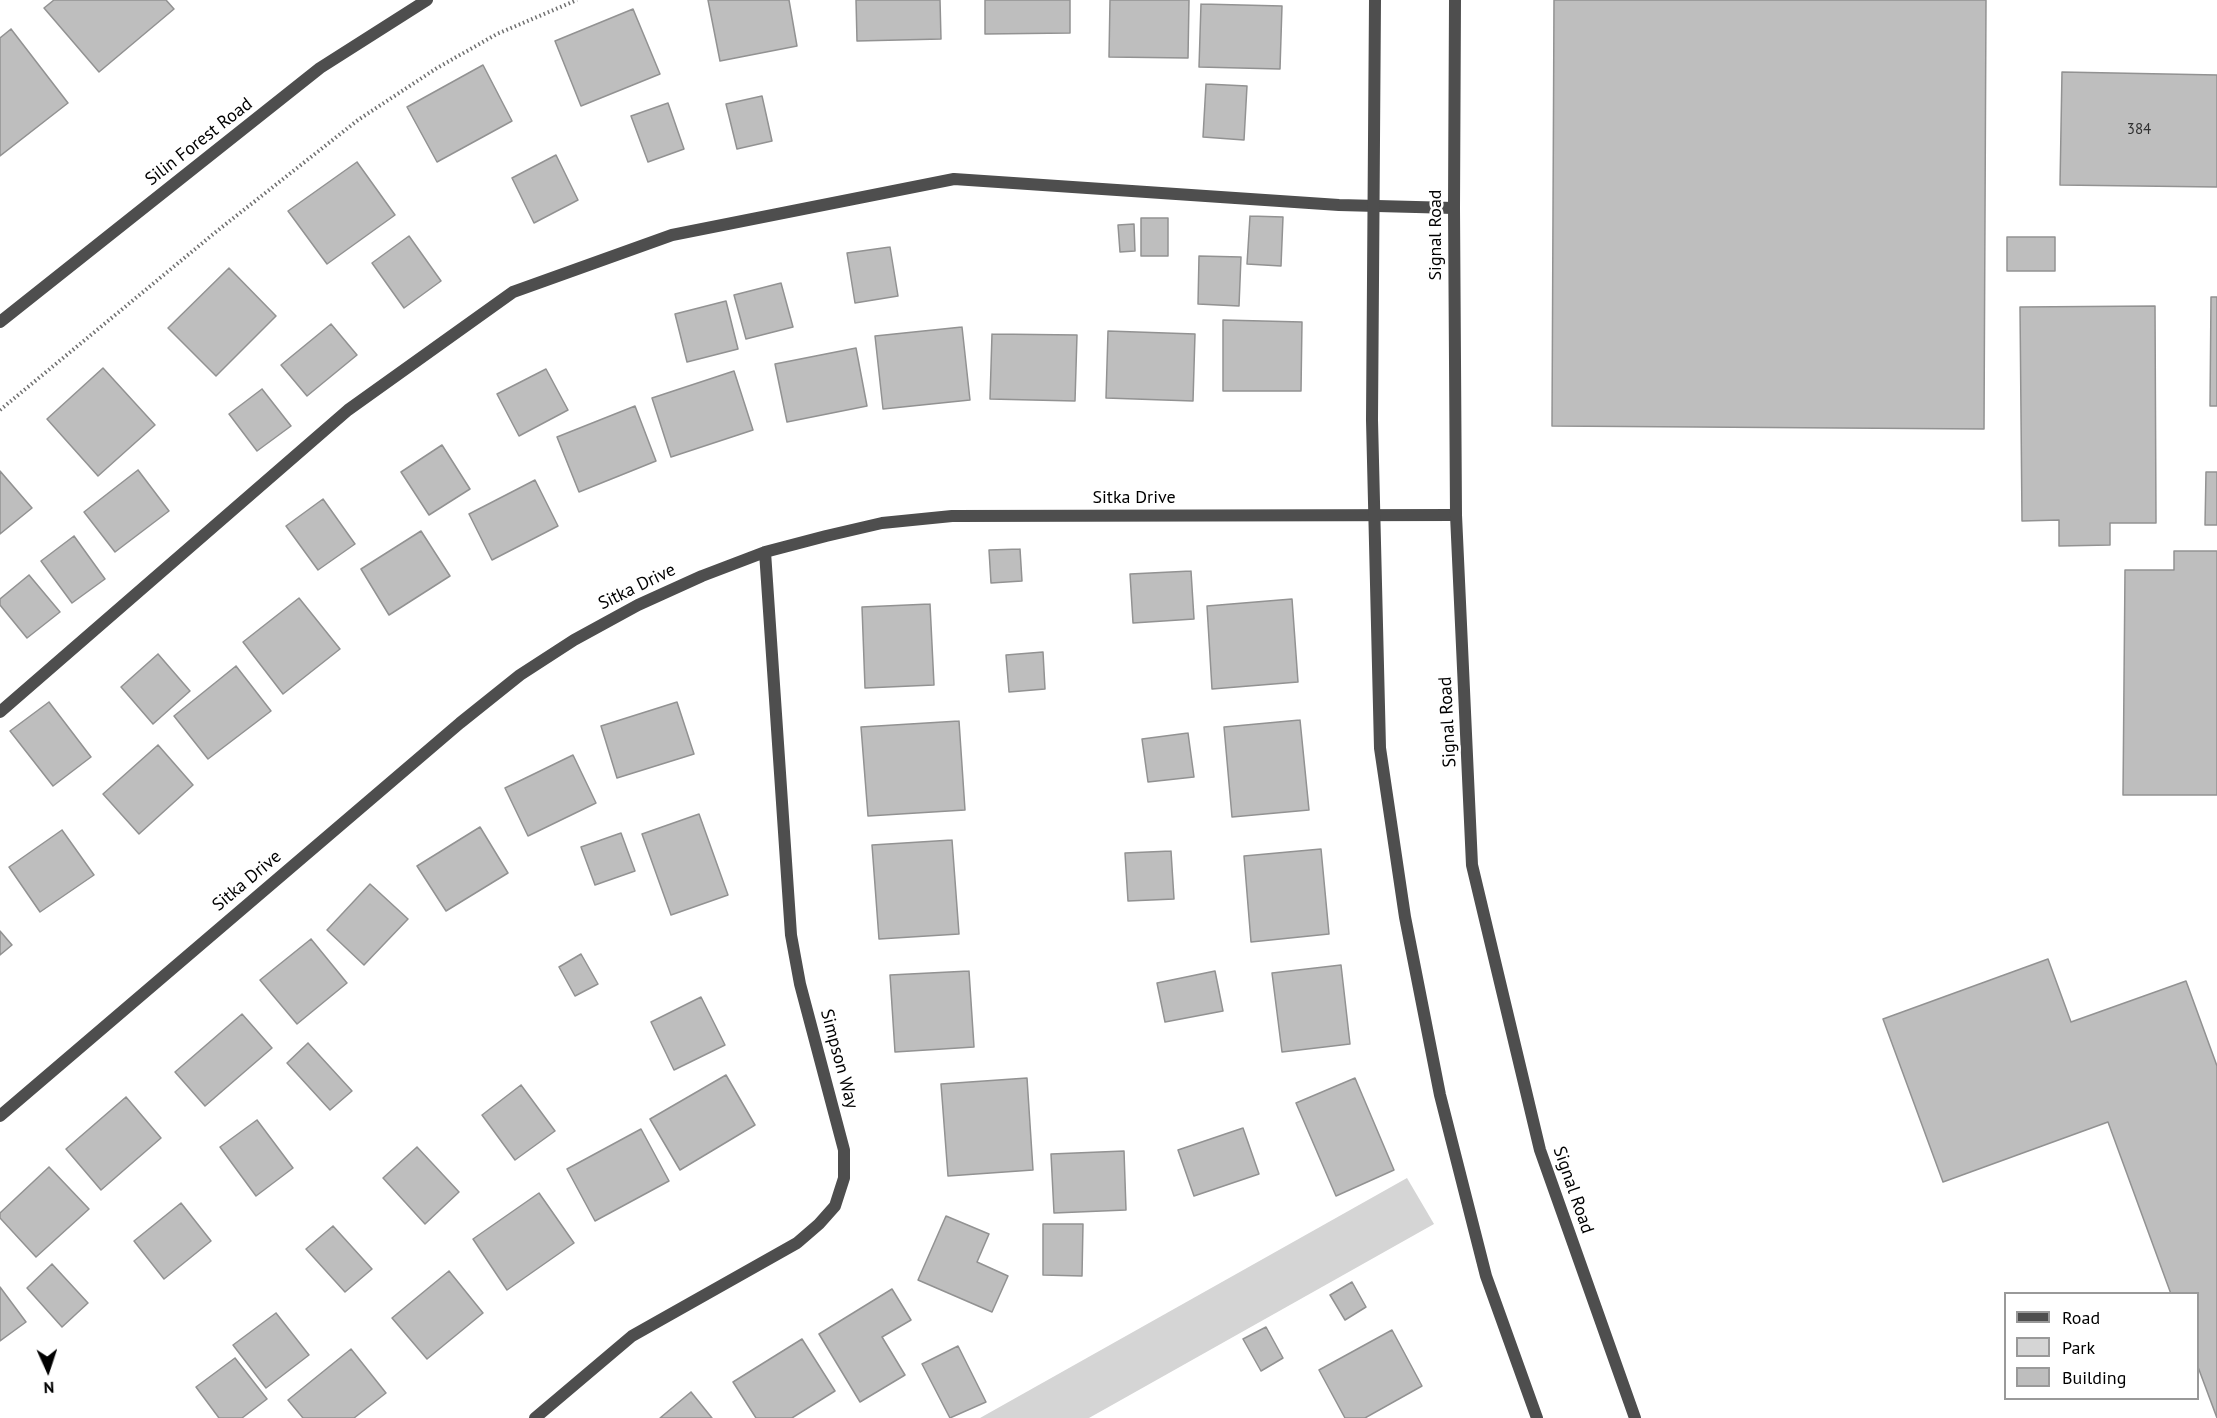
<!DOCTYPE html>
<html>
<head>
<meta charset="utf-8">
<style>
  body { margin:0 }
  #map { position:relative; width:2217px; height:1418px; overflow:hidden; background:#fff; font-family:"PT Sans",sans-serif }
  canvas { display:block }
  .legend { position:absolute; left:2004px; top:1292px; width:195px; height:108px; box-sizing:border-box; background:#fff; border:2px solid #999; margin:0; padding:8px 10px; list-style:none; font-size:18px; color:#000 }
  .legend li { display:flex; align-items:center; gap:12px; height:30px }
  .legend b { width:30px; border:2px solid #999 }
  .north { position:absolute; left:18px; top:1340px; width:60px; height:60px; -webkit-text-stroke:4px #fff; paint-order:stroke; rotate:177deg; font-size:16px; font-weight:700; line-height:24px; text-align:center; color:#000 }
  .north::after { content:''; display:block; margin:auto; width:21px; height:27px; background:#000; clip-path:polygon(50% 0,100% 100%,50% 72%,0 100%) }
</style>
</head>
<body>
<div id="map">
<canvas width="2217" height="1418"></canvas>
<ul class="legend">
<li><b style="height:8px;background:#4e4e4e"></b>Road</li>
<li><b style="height:16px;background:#d5d5d5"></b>Park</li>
<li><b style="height:16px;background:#bebebe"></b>Building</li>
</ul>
<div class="north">N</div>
</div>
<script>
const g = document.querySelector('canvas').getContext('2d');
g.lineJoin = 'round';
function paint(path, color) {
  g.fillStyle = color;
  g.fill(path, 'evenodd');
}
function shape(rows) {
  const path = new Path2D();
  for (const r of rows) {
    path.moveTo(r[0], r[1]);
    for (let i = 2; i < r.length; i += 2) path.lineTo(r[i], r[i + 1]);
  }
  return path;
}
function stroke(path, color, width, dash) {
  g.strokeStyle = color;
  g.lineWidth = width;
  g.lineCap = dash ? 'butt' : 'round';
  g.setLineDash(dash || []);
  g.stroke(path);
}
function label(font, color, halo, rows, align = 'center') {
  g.font = font + ' "PT Sans",sans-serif';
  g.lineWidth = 5;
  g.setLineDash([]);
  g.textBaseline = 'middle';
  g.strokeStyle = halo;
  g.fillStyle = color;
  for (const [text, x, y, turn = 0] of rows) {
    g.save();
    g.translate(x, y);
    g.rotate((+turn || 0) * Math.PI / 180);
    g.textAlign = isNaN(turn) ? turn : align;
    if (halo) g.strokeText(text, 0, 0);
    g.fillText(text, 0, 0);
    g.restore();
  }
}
paint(shape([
  [1407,1178,1434,1224,1089,1418,980,1418]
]), '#d5d5d5');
const building = shape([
  [54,0,166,0,174,9,99,72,44,8,54,0],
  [708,0,789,0,797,46,720,61,708,0],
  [856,0,940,0,941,39,857,41,856,0],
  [985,0,1070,0,1070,33,985,34,985,0],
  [1110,0,1189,0,1188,58,1109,57,1110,0],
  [1554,0,1986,0,1984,429,1552,426,1554,0],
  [1201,4,1282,6,1280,69,1199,67,1201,4],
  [633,9,660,74,581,106,555,41,633,9],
  [11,29,68,103,0,156,0,38,11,29],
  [483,65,512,121,437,162,407,107,483,65],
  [2062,72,2217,75,2217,187,2060,185,2062,72],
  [1206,84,1247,86,1244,140,1203,137,1206,84],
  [762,96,772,141,737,149,726,104,762,96],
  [668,103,684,149,648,162,631,116,668,103],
  [556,155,578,200,534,223,512,178,556,155],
  [357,162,395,215,327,264,288,211,357,162],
  [1250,216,1283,217,1281,266,1247,264,1250,216],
  [1141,218,1168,218,1168,256,1141,256,1141,218],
  [1134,224,1135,251,1120,252,1118,225,1134,224],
  [409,236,441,281,404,308,372,263,409,236],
  [2007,237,2055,237,2055,271,2007,271,2007,237],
  [890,247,898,296,855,303,847,253,890,247],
  [1199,256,1241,257,1239,306,1198,304,1199,256],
  [229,268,276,316,216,376,168,328,229,268],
  [781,283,793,327,746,339,734,295,781,283],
  [2211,297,2217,297,2217,406,2210,406,2211,297],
  [726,301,738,349,687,362,675,314,726,301],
  [2155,306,2156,523,2110,523,2110,545,2059,546,2059,520,2022,521,2020,307,2155,306],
  [1223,320,1302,322,1301,391,1223,391,1223,320],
  [331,324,357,355,307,396,281,365,331,324],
  [962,327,970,400,883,409,875,336,962,327],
  [1108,331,1195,334,1193,401,1106,398,1108,331],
  [992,334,1077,335,1075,401,990,399,992,334],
  [856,348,867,406,787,422,775,364,856,348],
  [103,368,155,425,98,476,47,419,103,368],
  [546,369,568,410,519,436,497,394,546,369],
  [734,371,753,430,671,457,652,398,734,371],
  [262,389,291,426,257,451,229,414,262,389],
  [635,406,656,461,579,492,557,437,635,406],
  [442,445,470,489,429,515,401,472,442,445],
  [138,470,169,511,115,552,84,512,138,470],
  [0,471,32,508,0,534,0,471],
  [2206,472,2217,472,2217,525,2205,525,2206,472],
  [535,480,558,526,492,560,469,514,535,480],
  [323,499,355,544,318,570,286,526,323,499],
  [421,531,450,576,389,615,361,569,421,531],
  [74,536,105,579,72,603,41,561,74,536],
  [1020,549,1022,581,991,583,989,550,1020,549],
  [2174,551,2217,551,2217,795,2123,795,2125,570,2174,570,2174,551],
  [1191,571,1194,619,1133,623,1130,574,1191,571],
  [29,575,60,612,27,638,0,605,0,599,29,575],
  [299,598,340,649,283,694,243,642,299,598],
  [1292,599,1298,682,1212,689,1207,606,1292,599],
  [930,604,934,685,865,688,862,607,930,604],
  [1043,652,1045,689,1009,692,1006,655,1043,652],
  [158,654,190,691,153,724,121,687,158,654],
  [236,666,271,711,208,759,174,716,236,666],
  [49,702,91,757,53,786,10,731,49,702],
  [677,702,694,754,617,778,601,726,677,702],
  [1300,720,1309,810,1232,817,1224,727,1300,720],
  [959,721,965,810,868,816,861,727,959,721],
  [1188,733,1194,777,1148,782,1142,739,1188,733],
  [158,745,193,785,139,834,103,794,158,745],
  [573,755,596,803,528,836,505,788,573,755],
  [699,814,728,895,671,915,642,834,699,814],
  [480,827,508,873,446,911,417,866,480,827],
  [62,830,94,875,40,912,9,867,62,830],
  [621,833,635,871,595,885,581,847,621,833],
  [952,840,959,934,879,939,872,845,952,840],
  [1321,849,1329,934,1251,942,1244,856,1321,849],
  [1171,851,1174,899,1128,901,1125,853,1171,851],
  [370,884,408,919,364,965,327,930,370,884],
  [0,931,12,945,0,955,0,931],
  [311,939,347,983,297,1024,260,980,311,939],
  [581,954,598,984,575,996,559,967,581,954],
  [2048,959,2071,1022,2186,981,2217,1066,2217,1418,2198,1367,2198,1294,2171,1294,2108,1122,1943,1182,1883,1019,2048,959],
  [1341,965,1350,1044,1282,1052,1272,973,1341,965],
  [969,971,974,1047,895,1052,890,975,969,971],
  [1215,971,1223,1011,1165,1022,1157,983,1215,971],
  [701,997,725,1045,674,1070,651,1022,701,997],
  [242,1014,272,1048,205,1106,175,1072,242,1014],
  [308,1043,352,1091,330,1110,287,1063,308,1043],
  [726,1075,755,1125,680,1170,650,1119,726,1075],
  [1027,1078,1033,1170,948,1176,941,1084,1027,1078],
  [1355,1078,1394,1170,1336,1196,1296,1103,1355,1078],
  [521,1085,555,1131,515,1160,482,1115,521,1085],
  [126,1097,161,1138,101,1190,66,1149,126,1097],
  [257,1120,293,1168,256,1196,220,1147,257,1120],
  [1243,1128,1259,1174,1194,1196,1178,1150,1243,1128],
  [641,1129,669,1181,595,1221,567,1169,641,1129],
  [417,1147,459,1192,425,1224,383,1178,417,1147],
  [1124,1151,1126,1210,1054,1213,1051,1154,1124,1151],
  [49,1167,89,1209,36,1257,0,1218,0,1213,49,1167],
  [539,1193,574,1243,507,1290,473,1239,539,1193],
  [181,1203,211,1241,164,1279,134,1241,181,1203],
  [946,1216,989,1234,977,1262,1008,1276,992,1312,918,1280,946,1216],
  [1043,1224,1083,1224,1082,1276,1043,1275,1043,1224],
  [333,1226,372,1269,345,1292,306,1249,333,1226],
  [52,1264,88,1303,62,1327,27,1288,52,1264],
  [449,1271,483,1313,427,1359,392,1318,449,1271],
  [1352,1282,1366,1307,1345,1320,1330,1295,1352,1282],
  [0,1287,26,1322,0,1341,0,1287],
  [892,1289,911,1320,882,1337,905,1375,860,1402,819,1334,892,1289],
  [276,1313,309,1355,266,1388,233,1345,276,1313],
  [1266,1327,1283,1358,1261,1371,1243,1339,1266,1327],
  [1392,1330,1422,1386,1365,1418,1345,1418,1319,1370,1392,1330],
  [802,1339,835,1391,792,1418,756,1418,733,1382,802,1339],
  [958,1346,986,1402,950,1418,922,1364,958,1346],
  [351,1349,386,1393,354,1418,303,1418,288,1400,351,1349],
  [235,1358,267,1399,242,1418,219,1418,196,1387,235,1358],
  [691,1392,712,1418,660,1418,691,1392]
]);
paint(building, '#bebebe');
stroke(building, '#929292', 1.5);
stroke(shape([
  [0,410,217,231,358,120,437,68,497,34,577,0]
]), '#707070', 4, [1.5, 3]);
stroke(shape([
  [0,712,348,410,513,292,672,235,954,179,1339,205,1454,208]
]), '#4e4e4e', 12);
stroke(shape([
  [0,322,320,68,427,0],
  [0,1116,460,723,520,675,574,640,638,605,702,576,765,552,826,536,882,523,952,516,1456,515],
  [535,1418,632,1336,797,1243,819,1224,835,1206,844,1178,844,1150,800,984,791,935,765,552]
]), '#4e4e4e', 12);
stroke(shape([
  [1375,0,1372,420,1380,748,1405,917,1440,1095,1486,1276,1537,1418],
  [1455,0,1454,208,1456,515,1472,865,1540,1150,1635,1418]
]), '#4e4e4e', 12);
label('15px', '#303030', null, [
  ["384",2139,130]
]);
label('18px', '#000', '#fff', [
  ["Silin Forest Road",199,142,-38],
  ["Signal Road",1436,235,-90],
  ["Sitka Drive",1134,498],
  ["Sitka Drive",637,587,-26],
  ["Signal Road",1448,722,-93],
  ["Sitka Drive",247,881,-40],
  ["Simpson Way",839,1059,75],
  ["Signal Road",1573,1190,71]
]);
</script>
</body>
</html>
